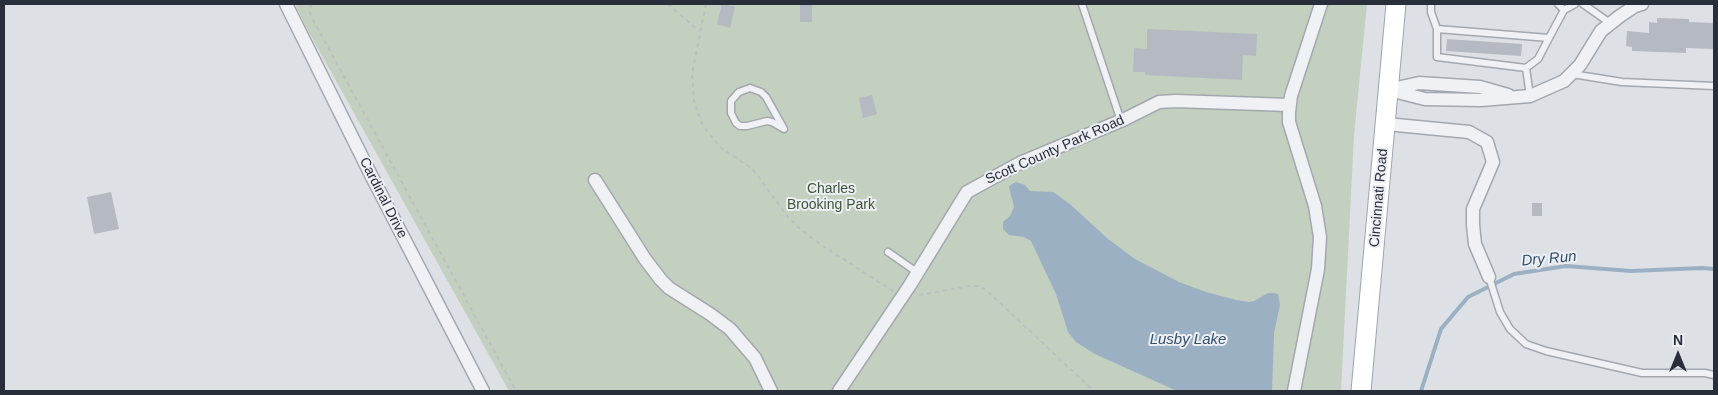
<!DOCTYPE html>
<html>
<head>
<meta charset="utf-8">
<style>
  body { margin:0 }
  #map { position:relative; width:1718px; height:395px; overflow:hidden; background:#dde1e6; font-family:Arial,sans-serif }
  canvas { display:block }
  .frame { position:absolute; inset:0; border:5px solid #282f3b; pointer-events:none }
  .north { position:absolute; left:1653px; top:330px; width:50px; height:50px; -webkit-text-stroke:4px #eceff3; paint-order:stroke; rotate:0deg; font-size:14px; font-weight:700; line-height:20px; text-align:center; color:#282f3b }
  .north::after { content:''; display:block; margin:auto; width:18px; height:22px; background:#282f3b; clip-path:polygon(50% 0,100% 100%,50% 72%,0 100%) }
</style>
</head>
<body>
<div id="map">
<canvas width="1718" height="395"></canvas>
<div class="frame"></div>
<div class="north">N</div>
</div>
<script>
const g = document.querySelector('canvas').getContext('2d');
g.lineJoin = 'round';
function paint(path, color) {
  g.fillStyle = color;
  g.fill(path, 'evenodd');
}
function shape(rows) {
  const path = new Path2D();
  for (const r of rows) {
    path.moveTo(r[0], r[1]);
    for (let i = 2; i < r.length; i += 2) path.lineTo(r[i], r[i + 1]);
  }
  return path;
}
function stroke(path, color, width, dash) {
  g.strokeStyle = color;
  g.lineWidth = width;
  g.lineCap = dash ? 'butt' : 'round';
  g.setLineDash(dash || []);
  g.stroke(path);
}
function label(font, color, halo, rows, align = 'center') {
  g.font = font + ' Arial,sans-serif';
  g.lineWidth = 4;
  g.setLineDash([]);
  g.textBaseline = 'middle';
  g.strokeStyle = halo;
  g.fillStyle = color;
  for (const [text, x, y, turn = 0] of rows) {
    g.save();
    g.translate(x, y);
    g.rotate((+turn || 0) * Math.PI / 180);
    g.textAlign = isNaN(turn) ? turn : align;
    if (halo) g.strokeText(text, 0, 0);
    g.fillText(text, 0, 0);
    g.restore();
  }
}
paint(shape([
  [295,4,1367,4,1354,135,1341,391,509,391,306,27]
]), '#c3cfbf');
paint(shape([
  [1016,182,1025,185,1030,191,1053,192,1071,205,1108,239,1135,259,1179,282,1206,292,1236,300,1249,302,1254,301,1268,293,1274,293,1278,294,1280,305,1274,333,1272,391,1177,391,1095,354,1076,342,1068,332,1056,294,1031,241,1024,237,1009,235,1003,229,1003,222,1010,216,1014,207,1009,187,1010,185]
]), '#9bb0c3');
stroke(shape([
  [1421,391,1441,329,1468,297,1514,274,1566,266,1631,271,1702,268,1714,269]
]), '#9bb0c3', 4);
paint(shape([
  [722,4,735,7,730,28,717,24],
  [800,4,812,4,812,22,800,22],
  [1657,18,1689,19,1689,22,1714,23,1714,49,1686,48,1686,53,1632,51,1632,47,1626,46,1627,31,1649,33,1649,22,1657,23],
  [1147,29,1257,34,1256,56,1243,55,1242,80,1145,75,1145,72,1133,72,1134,48,1147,49],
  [1447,39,1522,44,1521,56,1446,51],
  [872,95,877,114,863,118,859,98],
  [111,192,119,229,94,234,87,197],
  [1532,203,1542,203,1542,216,1532,216]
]), '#b5bac2');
const service = shape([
  [1082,4,1121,121],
  [1431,4,1431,12,1437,29],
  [1558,4,1564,10],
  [1583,4,1610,23],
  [1526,68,1538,59,1549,38],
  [1572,74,1622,82,1714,86],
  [750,88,761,92,766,97,784,129,772,122,767,121,747,126,740,126,736,123,731,113,731,101,739,92,750,88],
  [1530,96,1526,68,1437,57,1437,29,1549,38,1564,10,1575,4],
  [888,252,918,273],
  [1489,277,1500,312,1510,329,1526,344,1546,351,1642,373,1705,373,1714,375]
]);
const minor = shape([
  [286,4,371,175,483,391],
  [1392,89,1419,83,1480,87,1508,95],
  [1389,90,1425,99,1481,100,1530,96,1564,81,1580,65,1601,31,1620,16,1635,6,1642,4],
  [1386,124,1469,132,1487,142,1493,162,1473,209,1473,225,1475,244,1489,277],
  [595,180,645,259,661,280,669,288,710,314,730,329,755,358,771,391],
  [839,391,910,285,967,192,1020,163,1125,119,1159,102,1175,101,1289,105],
  [1294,391,1318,269,1320,237,1315,206,1289,122,1289,112,1291,96,1321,4]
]);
const primary = shape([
  [1361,391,1396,4]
]);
stroke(service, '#a3a8af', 9);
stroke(minor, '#a3a8af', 15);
stroke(primary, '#9da6b0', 21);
stroke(shape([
  [311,4,310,13,312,18,516,391],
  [668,4,699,31],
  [706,4,692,74,694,101,703,126,720,147,751,168,758,176,788,217,801,230,823,246,893,291],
  [919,295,969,286,978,286,985,289,1094,391]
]), '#bbbfc4', 2, [4, 4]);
stroke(service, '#eff1f4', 6);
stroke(minor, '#eff1f4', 12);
stroke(primary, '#fff', 19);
label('14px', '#282f3b', '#eceff3', [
  ["Scott County Park Road",1055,150,-24],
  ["Cardinal Drive",383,198,63],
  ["Cincinnati Road",1379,198,-85]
]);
label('14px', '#3d5536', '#eceff3', [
  ["Charles",831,189],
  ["Brooking Park",831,205]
]);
label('italic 15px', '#364f6b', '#eceff3', [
  ["Dry Run",1549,259,-5],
  ["Lusby Lake",1188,340]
]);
</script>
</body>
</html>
